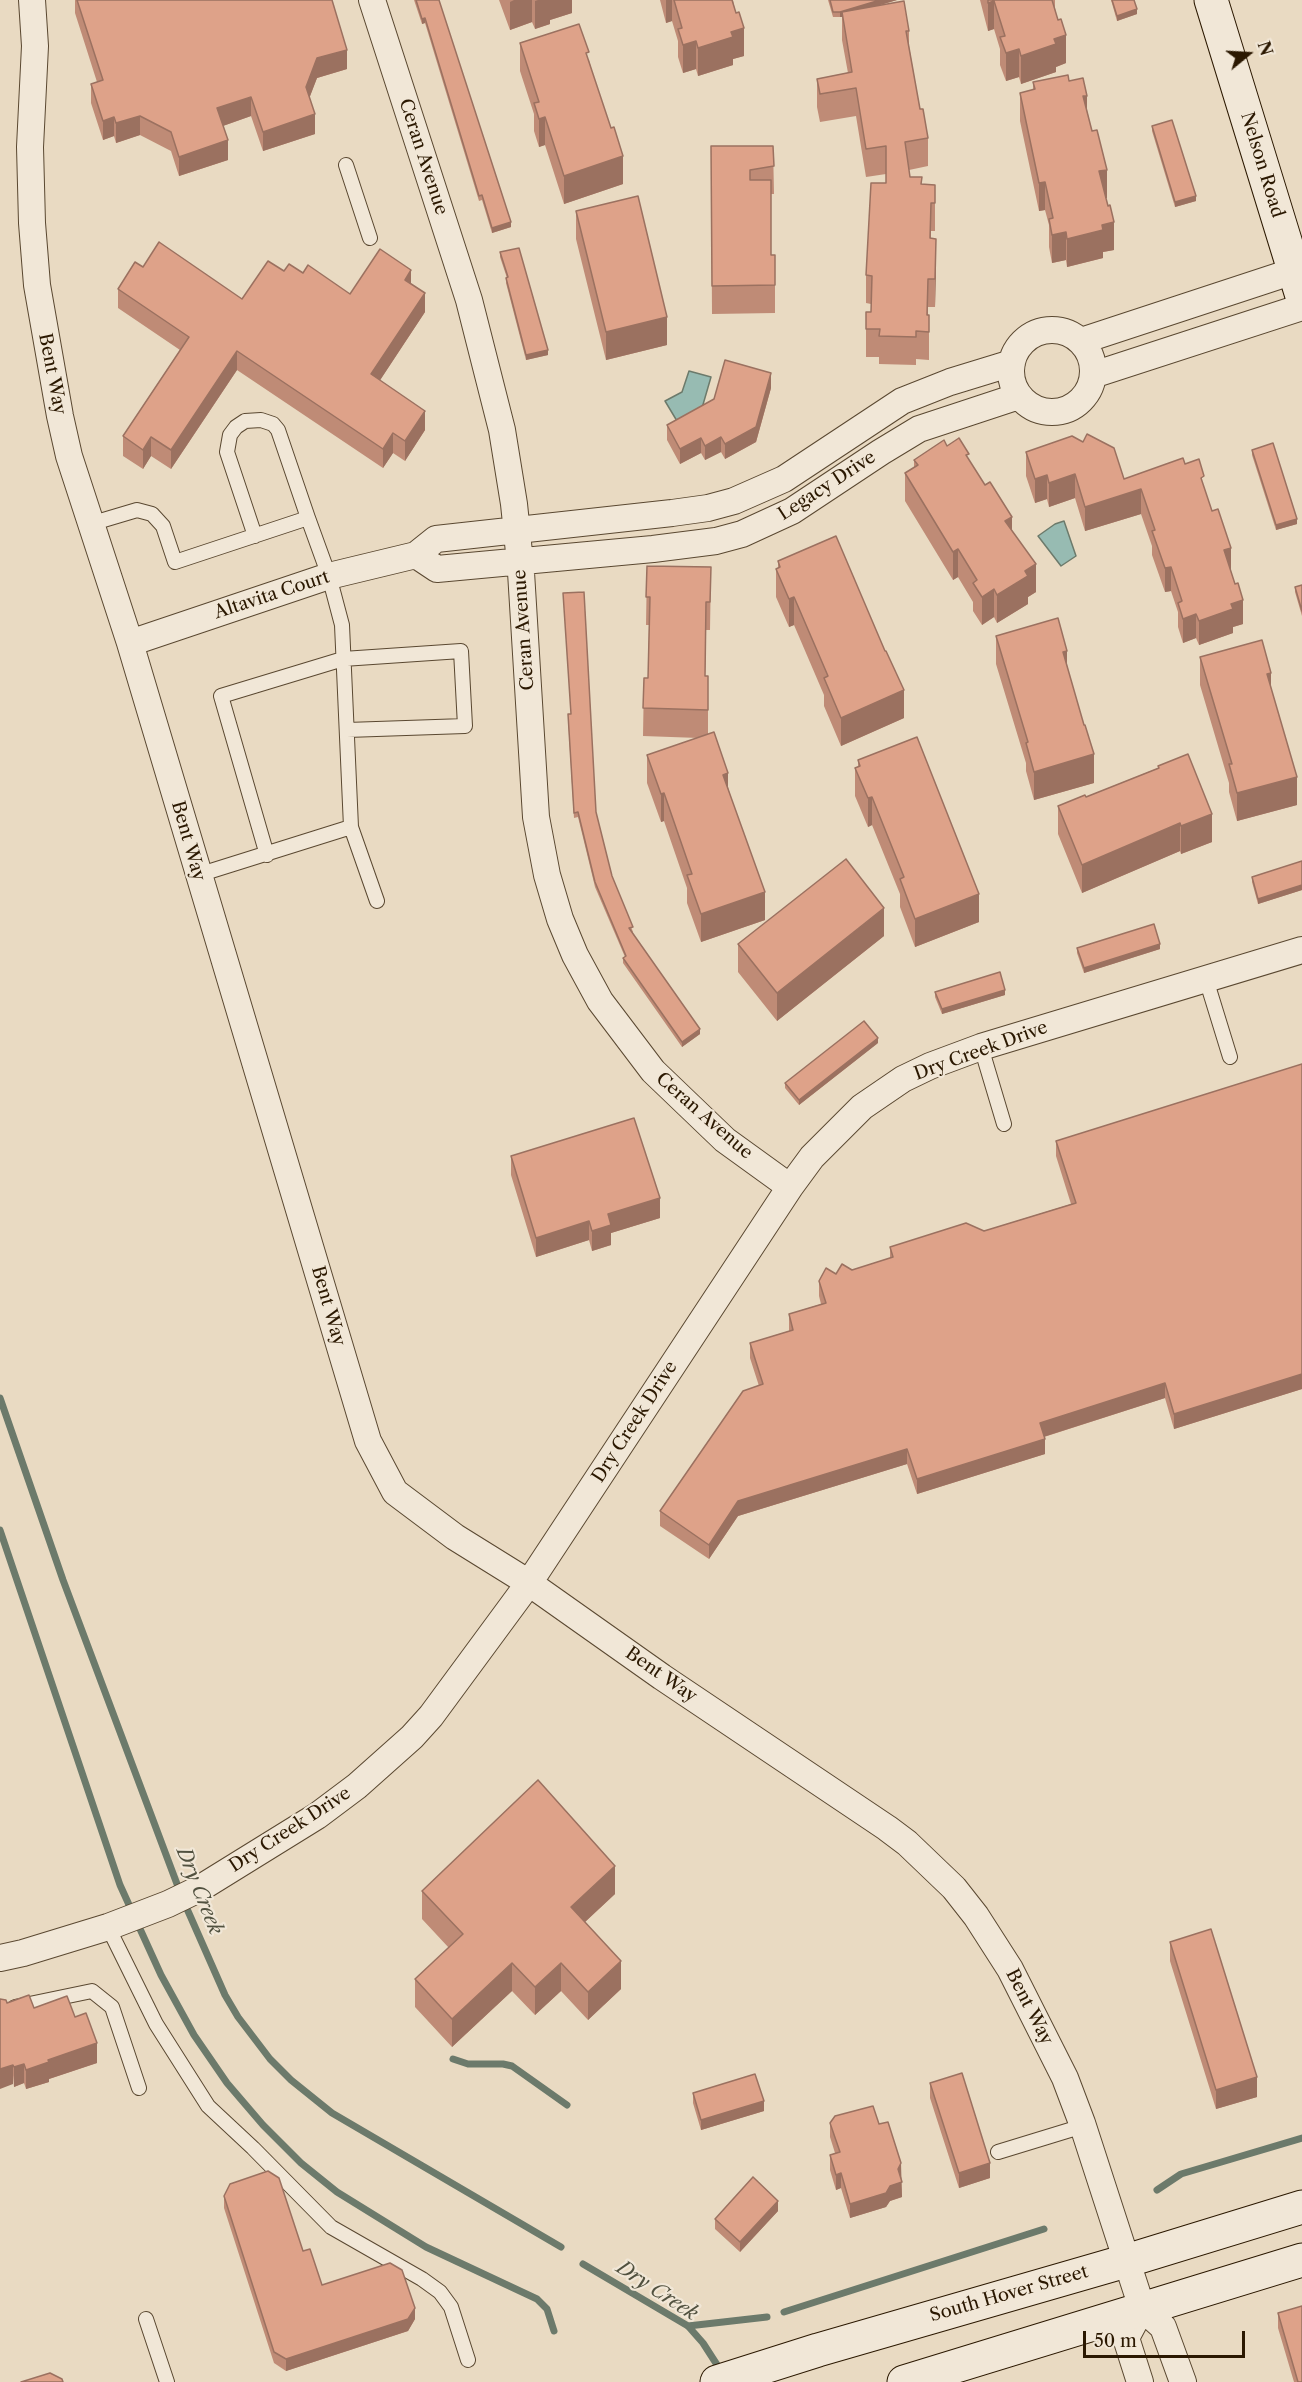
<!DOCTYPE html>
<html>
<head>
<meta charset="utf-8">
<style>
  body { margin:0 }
  #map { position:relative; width:1302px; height:2382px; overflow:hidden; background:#e9dac2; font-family:"Libre Caslon Text",serif }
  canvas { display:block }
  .north { position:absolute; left:1218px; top:24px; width:60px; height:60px; -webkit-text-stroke:4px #f1e7d7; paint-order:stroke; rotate:72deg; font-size:16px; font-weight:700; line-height:24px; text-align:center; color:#2b1801 }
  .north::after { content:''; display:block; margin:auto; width:21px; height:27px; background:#2b1801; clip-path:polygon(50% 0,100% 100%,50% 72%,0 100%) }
  .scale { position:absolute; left:1083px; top:2331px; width:162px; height:27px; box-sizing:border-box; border:3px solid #2b1801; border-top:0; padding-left:8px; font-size:18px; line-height:21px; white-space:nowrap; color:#2b1801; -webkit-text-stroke:4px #f1e7d7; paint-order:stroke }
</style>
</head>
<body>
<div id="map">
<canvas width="1302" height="2382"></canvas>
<div class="north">N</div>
<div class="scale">50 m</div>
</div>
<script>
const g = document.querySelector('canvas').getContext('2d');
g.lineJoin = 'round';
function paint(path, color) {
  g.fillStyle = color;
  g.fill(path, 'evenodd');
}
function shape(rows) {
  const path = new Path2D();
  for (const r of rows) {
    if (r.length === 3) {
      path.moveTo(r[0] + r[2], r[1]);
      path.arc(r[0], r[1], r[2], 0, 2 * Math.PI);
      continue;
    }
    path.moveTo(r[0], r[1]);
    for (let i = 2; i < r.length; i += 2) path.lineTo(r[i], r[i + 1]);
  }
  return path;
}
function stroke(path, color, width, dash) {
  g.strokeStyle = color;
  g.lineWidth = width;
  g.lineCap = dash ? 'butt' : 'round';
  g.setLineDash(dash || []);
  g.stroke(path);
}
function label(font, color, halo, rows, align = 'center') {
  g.font = font + ' "Libre Caslon Text",serif';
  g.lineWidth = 4.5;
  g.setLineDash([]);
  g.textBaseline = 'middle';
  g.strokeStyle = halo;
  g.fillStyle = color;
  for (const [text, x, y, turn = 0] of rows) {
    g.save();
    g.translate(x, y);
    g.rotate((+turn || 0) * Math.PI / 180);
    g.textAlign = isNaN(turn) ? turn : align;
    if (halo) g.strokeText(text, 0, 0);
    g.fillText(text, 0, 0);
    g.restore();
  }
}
const water = shape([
  [689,371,711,377,702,408,677,421,665,401,682,392,689,371],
  [1064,521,1076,556,1061,566,1038,536,1055,524,1064,521]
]);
paint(water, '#97bbb2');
stroke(water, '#6c7a6b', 1.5);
stroke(shape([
  [0,1398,63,1580,180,1892],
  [0,1530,120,1885,161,1975,194,2035,227,2083,263,2125,301,2163,337,2192,426,2247,537,2299,547,2309,554,2331],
  [184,1902,225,1995,238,2017,270,2059,291,2080,332,2113,561,2247],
  [453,2059,468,2064,503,2064,512,2066,567,2105],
  [1157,2190,1181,2174,1302,2138],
  [583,2264,688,2326,703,2343,721,2371],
  [784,2312,1044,2229],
  [688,2326,767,2317]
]), '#6c7a6b', 7);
const lane = shape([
  [346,165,370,238],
  [90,524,137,510,152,514,163,526,175,562,308,518,329,576,342,625,351,827,377,901],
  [255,536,227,452,230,435,236,427,245,421,261,420,273,424,278,430,308,518],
  [267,855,221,696,343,659,461,651,465,726,347,730],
  [198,875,351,827],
  [1206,979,1230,1057],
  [981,1047,1004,1124],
  [108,1927,156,2024,208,2106,253,2148,331,2227,422,2279,440,2292,451,2307,468,2360],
  [15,2007,92,1991,112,2007,139,2088],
  [998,2152,1083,2126],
  [146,2319,167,2382]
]);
const street = shape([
  [32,0,35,46,30,147,32,223,37,285,60,416,69,456,130,643,368,1441,395,1492,455,1537,529,1583,662,1677,887,1828,907,1843,954,1888,976,1916,1010,1969,1065,2078,1082,2123,1142,2308,1163,2327,1183,2382],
  [372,0,469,300,502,430,514,504,521,572,536,817,547,875,560,919,575,955,600,1001,653,1071,725,1140,790,1187],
  [1052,371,41],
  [1081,341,1294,271],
  [1093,375,1302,307],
  [416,555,437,569,653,549,716,541,742,534,792,511,881,452,919,429,1019,396],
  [130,643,329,576,416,555,436,539,672,513,708,508,734,501,784,479,902,401,950,382,1012,363],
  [0,1958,23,1953,108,1927,168,1904,199,1889,317,1816,357,1786,412,1737,431,1716,529,1583,790,1187,812,1157,862,1107,903,1079,930,1066,981,1047,1302,950],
  [1140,2382,1126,2338,1142,2308]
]);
const secondary = shape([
  [1211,0,1302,296],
  [717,2382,818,2350,1126,2261,1302,2207],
  [904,2382,1302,2260]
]);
stroke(lane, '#5a4831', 16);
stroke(street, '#5a4831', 28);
stroke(secondary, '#2b1801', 35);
stroke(lane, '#f1e7d7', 14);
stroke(street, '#f1e7d7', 26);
stroke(secondary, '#f1e7d7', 33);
paint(shape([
  [75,0,332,0,347,69,317,78,309,98,315,134,263,151,251,116,223,126,228,160,179,176,171,151,140,135,116,143,114,136,103,140,91,103,91,84,97,82,75,13],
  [414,0,439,0,511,227,492,233,482,200,479,201,425,23,422,24],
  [499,0,572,0,572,13,550,20,550,24,535,29,532,22,510,30],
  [660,0,733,0,744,56,733,59,733,65,698,76,696,69,683,73,678,57,678,41,672,21,666,23],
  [828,0,897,0,877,6,909,31,909,46,920,109,928,138,928,166,909,170,910,177,922,184,935,185,935,231,931,231,931,238,936,267,935,307,928,307,928,315,929,315,929,360,916,359,916,365,879,364,879,357,866,357,866,312,871,312,871,304,866,303,866,275,886,183,886,174,866,177,856,116,820,122,817,107,817,79,848,73,842,40,842,17,833,17],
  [980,0,1055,0,1055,8,1066,63,1056,67,1056,72,1021,84,1019,77,1006,81,1000,65,1000,49,994,29,988,31],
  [1111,0,1134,0,1137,14,1117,21],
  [520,43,589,60,623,184,564,204,545,145,539,147,534,131,534,114,520,71],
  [1069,81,1087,110,1107,198,1106,198,1114,250,1103,252,1103,258,1067,267,1066,260,1052,263,1049,247,1049,225,1045,210,1039,211,1020,121,1020,93,1033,90,1033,82],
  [1152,126,1196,201,1175,207,1152,131],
  [711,146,773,146,774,194,771,194,771,255,775,255,775,313,712,314],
  [576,211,667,345,606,360,576,239],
  [500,252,548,355,526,360,506,283,507,278,500,257],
  [143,267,242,299,284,271,303,273,350,294,411,284,425,312,380,380,425,430,405,461,393,453,383,468,237,370,171,469,151,456,143,469,123,456,123,436,180,350,118,308,118,289],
  [771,388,756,442,725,459,721,452,705,460,701,453,680,464,667,440,667,425],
  [947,446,969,460,1012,530,1036,592,1028,597,1028,604,997,623,994,617,982,625,973,611,973,602,958,577,953,580,905,501,905,473,914,467,914,460],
  [1252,450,1297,524,1276,530,1252,455],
  [1026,452,1124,479,1185,464,1204,487,1231,571,1243,624,1233,627,1233,633,1199,645,1196,638,1183,643,1178,627,1178,612,1171,591,1165,592,1152,555,1152,546,1141,514,1085,531,1075,498,1049,507,1047,499,1035,503,1026,476],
  [778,561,904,718,841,746,824,706,824,695,794,625,789,627,776,597,776,569,778,568],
  [647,566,711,567,710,630,706,630,705,676,708,676,708,734,728,787,765,920,701,942,687,903,687,888,664,821,661,822,647,783,647,755,699,738,643,736,644,678,648,678,649,625,646,625],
  [1302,585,1302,616,1295,592,1295,587],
  [996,636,1067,665,1094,783,1034,800,1026,771,1026,763,996,664],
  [1200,657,1271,687,1297,805,1237,821,1229,792,1229,783,1200,685],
  [568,719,596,812,612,876,633,932,632,932,700,1034,682,1047,623,963,623,958,625,957,595,887,578,817,574,818],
  [858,760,979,922,915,947,900,907,900,894,872,825,868,827,855,796,855,768,858,767],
  [1158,766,1212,842,1181,854,1180,851,1082,893,1058,834,1058,806,1086,797,1158,768],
  [1302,861,1302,890,1258,904,1252,882,1252,877],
  [884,936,777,1021,738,972,738,944],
  [1077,948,1160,949,1084,973,1077,953],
  [935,992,1005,995,942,1014,935,997],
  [878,1043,799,1105,785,1088,785,1083],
  [1302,1064,1302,1389,1174,1429,1165,1398,1044,1437,1045,1454,917,1494,907,1464,738,1516,709,1559,660,1526,660,1511,759,1386,750,1358,750,1343,789,1331,789,1314,821,1304,819,1296,819,1281,836,1274,852,1270,890,1258,890,1247,984,1231,1071,1204,1056,1156,1056,1141],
  [511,1156,660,1218,611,1233,611,1245,592,1251,589,1240,536,1257,511,1175],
  [422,1891,615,1894,585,1922,621,1989,588,2020,561,1991,535,2015,512,1991,452,2047,415,2007,415,1979,449,1948,422,1919],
  [1170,1942,1257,2097,1216,2109,1170,1961],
  [7,2003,34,2008,75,2017,97,2063,49,2079,49,2082,26,2089,24,2083,14,2087],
  [930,2083,990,2178,959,2188,930,2098],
  [693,2093,764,2111,701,2130,693,2103],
  [830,2123,879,2124,901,2178,902,2197,890,2201,886,2207,850,2218,841,2188,836,2190,830,2170,830,2155,835,2153,830,2137],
  [224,2196,303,2251,322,2285,415,2319,408,2331,286,2371,274,2363,224,2208],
  [778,2211,740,2252,715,2229,715,2219],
  [1278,2313,1302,2382,1294,2382,1278,2328]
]), '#bf8b76');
paint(shape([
  [514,0,532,0,532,22,510,30,510,2],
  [538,0,572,0,572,13,550,20,550,24,535,29,535,1],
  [666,0,672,0,672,21,666,23],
  [880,0,897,0,843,16,842,12,842,17,840,17,840,12],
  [994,1,994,29,988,31,988,3],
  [1137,9,1137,14,1117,21,1117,16],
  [425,18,425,23,422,24,422,19],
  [744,28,744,56,733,59,733,65,698,76,698,48,731,32],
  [1066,35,1066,63,1056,67,1056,72,1021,84,1021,56,1054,39],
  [696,41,696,69,683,73,683,45],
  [1019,49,1019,77,1006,81,1006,53],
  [347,50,347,69,317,78,306,107,306,87,317,58],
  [1083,96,1087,96,1087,124],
  [251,97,251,116,217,128,217,108],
  [315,114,315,134,263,151,263,132],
  [140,116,140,135,116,143,116,123],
  [114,117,114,136,103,140,103,121],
  [545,117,545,145,539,147,539,119],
  [228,140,228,160,179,176,179,157],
  [623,156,623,184,564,204,564,176],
  [1107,170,1107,198,1099,199,1099,171],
  [1045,182,1045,210,1039,211,1039,183],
  [1196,196,1196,201,1175,207,1175,202],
  [511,222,511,227,492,233,492,228],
  [1114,222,1114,250,1103,252,1103,258,1067,267,1067,239,1102,225],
  [1066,232,1066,260,1052,263,1052,235],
  [936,239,936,267,935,307,935,279],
  [411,270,411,289,405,280],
  [425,293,425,312,371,394,371,374],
  [667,317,667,345,606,360,606,332],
  [548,350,548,355,526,360,526,355],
  [237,351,237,370,171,469,171,450],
  [771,373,771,388,756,442,725,459,725,444],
  [425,411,425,430,405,461,405,441],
  [393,433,393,453,383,468,383,449],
  [151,437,151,456,143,469,143,450],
  [721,437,721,452,705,460,705,446],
  [701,438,701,453,680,464,680,449],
  [1075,474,1075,498,1049,507,1049,483],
  [1047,475,1047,499,1035,503,1035,479],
  [1141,489,1141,514,1085,531,1085,507],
  [1012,517,1012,545,1005,521],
  [1297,519,1297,524,1276,530,1276,525],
  [1231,548,1231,572,1224,550],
  [958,549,958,577,953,580,953,552],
  [1036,564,1036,592,1028,597,1028,604,997,623,997,595,1025,571],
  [1171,567,1171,591,1165,592,1165,568],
  [994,589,994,617,982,625,982,597],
  [794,597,794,625,789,627,789,599],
  [1243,600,1243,624,1233,627,1233,633,1199,645,1199,621,1231,604],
  [1196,614,1196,638,1183,643,1183,619],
  [1067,651,1067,679,1063,652],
  [1271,673,1271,701,1267,674],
  [904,690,904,718,841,746,841,718],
  [1094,754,1094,783,1034,800,1034,772],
  [728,773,728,801,723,775],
  [1297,777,1297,805,1237,821,1237,793],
  [664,793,664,821,661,822,661,794],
  [872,797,872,825,868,827,868,798],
  [1212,814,1212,842,1181,854,1181,826],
  [1180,823,1180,851,1082,893,1082,865],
  [1302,885,1302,890,1258,904,1258,899],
  [765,892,765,920,701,942,701,914],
  [979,894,979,922,915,947,915,919],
  [884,908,884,936,777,1021,777,993],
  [1160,944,1160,949,1084,973,1084,968],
  [1005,990,1005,995,942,1014,942,1009],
  [700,1029,700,1034,682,1047,682,1042],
  [878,1038,878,1043,799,1105,799,1100],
  [660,1198,660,1218,611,1233,611,1245,592,1251,592,1231,608,1214],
  [589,1221,589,1240,536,1257,536,1238],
  [1302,1374,1302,1389,1174,1429,1174,1414],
  [1165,1383,1165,1398,1040,1438,1040,1423],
  [1045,1439,1045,1454,917,1494,917,1479],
  [907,1449,907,1464,738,1516,709,1559,709,1545,738,1501],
  [615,1866,615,1894,571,1935,571,1907],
  [621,1961,621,1989,588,2020,588,1992],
  [512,1963,512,1991,452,2047,452,2019],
  [561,1963,561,1991,535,2015,535,1987],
  [97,2043,97,2063,49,2079,49,2082,26,2089,26,2070,48,2060],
  [24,2064,24,2083,14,2087,14,2067],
  [13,2065,13,2084,0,2089,0,2069],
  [1257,2077,1257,2097,1216,2109,1216,2090],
  [764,2101,764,2111,701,2130,701,2120],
  [901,2163,902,2197,890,2201,886,2207,850,2218,850,2204,898,2169],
  [990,2163,990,2178,959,2188,959,2173],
  [841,2173,841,2188,836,2190,836,2175],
  [778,2201,778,2211,740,2252,740,2242],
  [415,2308,415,2319,408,2331,286,2371,286,2359]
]), '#9b7160');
const building = shape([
  [77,0,332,0,347,50,317,58,306,87,315,114,263,132,251,97,217,108,228,140,179,157,171,132,140,116,116,123,114,117,103,121,91,84,103,80,77,0],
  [416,0,439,0,511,222,492,228,482,195,479,196,425,18,422,19,416,0],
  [674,0,732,0,736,13,739,12,744,28,731,32,733,37,698,48,696,41,683,45,678,29,682,28,674,0],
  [830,0,880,0,840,12,833,12,830,0],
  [988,0,1052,0,1058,20,1061,19,1066,35,1054,39,1056,44,1021,56,1019,49,1006,53,1000,37,1005,36,994,1,988,3,988,0],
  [1112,0,1134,0,1137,9,1117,16,1112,0],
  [904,1,909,31,906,31,920,109,923,109,928,138,905,142,910,177,922,177,921,184,935,185,935,203,931,203,930,238,936,239,935,279,928,279,927,315,929,315,929,332,916,331,916,337,879,336,880,329,866,329,866,312,871,312,872,276,866,275,871,183,886,183,886,146,866,149,856,88,820,94,817,79,852,72,842,12,904,1],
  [579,24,589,52,586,53,611,128,614,127,623,156,564,176,545,117,539,119,534,103,539,102,520,43,579,24],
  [1068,75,1069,81,1083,78,1087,96,1083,96,1092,131,1097,130,1107,170,1099,171,1108,206,1110,205,1114,222,1102,225,1103,230,1067,239,1066,232,1052,235,1049,219,1053,218,1045,182,1039,183,1020,93,1035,89,1033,82,1068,75],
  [1172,120,1196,196,1175,202,1152,126,1172,120],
  [711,146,773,146,774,166,750,170,750,180,771,180,771,255,775,255,775,285,712,286,711,146],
  [638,196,667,317,606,332,576,211,638,196],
  [159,242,242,299,268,261,284,271,289,264,303,273,308,265,350,294,380,249,411,270,405,280,425,293,371,374,425,411,405,441,393,433,383,449,237,351,171,450,151,437,143,450,123,436,189,337,118,289,135,262,143,267,159,242],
  [519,248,548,350,526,355,506,278,508,277,500,252,519,248],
  [725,360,771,373,756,427,725,444,721,437,705,446,701,438,680,449,667,425,714,399,725,360],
  [1087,434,1114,448,1124,479,1183,458,1185,464,1199,459,1204,476,1201,478,1212,511,1218,509,1231,548,1224,550,1235,584,1238,583,1243,600,1231,604,1233,609,1199,621,1196,614,1183,619,1178,603,1182,601,1171,567,1165,568,1152,531,1155,530,1141,489,1085,507,1075,474,1049,483,1047,475,1035,479,1026,452,1072,436,1083,442,1087,434],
  [959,438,969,454,966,455,985,485,990,482,1012,517,1005,521,1036,564,1025,571,1028,576,997,595,994,589,982,597,973,583,977,580,958,549,953,552,905,473,918,465,914,460,944,440,947,446,959,438],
  [1273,443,1297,519,1276,525,1252,450,1273,443],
  [836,536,885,651,886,651,904,690,841,718,824,678,828,676,794,597,789,599,776,569,780,567,778,561,836,536],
  [647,566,711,567,710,602,706,602,705,676,708,676,708,710,643,708,644,678,648,678,650,597,646,597,647,566],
  [1302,585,1302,611,1295,587,1302,585],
  [584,592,596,812,612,876,633,927,629,928,700,1029,682,1042,623,958,626,956,595,882,578,812,574,813,568,714,571,714,563,593,584,592],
  [1058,618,1067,651,1063,652,1084,725,1085,725,1094,754,1034,772,1026,743,1028,742,996,636,1058,618],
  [1262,640,1271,673,1267,674,1297,777,1237,793,1229,764,1232,764,1200,657,1262,640],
  [714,732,728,773,723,775,765,892,701,914,687,875,692,874,664,793,661,794,647,755,714,732],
  [917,737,979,894,915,919,900,879,904,877,872,797,868,798,855,768,860,766,858,760,917,737],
  [1188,754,1212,814,1181,826,1180,823,1082,865,1058,806,1085,795,1086,797,1159,768,1158,766,1188,754],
  [846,859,884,908,777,993,738,944,846,859],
  [1302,861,1302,885,1258,899,1252,877,1302,861],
  [1154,924,1160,944,1084,968,1077,948,1154,924],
  [1000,972,1005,990,942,1009,935,992,1000,972],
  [864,1021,878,1038,799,1100,785,1083,864,1021],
  [1302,1064,1302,1374,1174,1414,1165,1383,1040,1423,1045,1439,917,1479,907,1449,738,1501,709,1545,660,1511,743,1391,763,1384,750,1343,793,1330,789,1314,826,1303,819,1281,826,1268,836,1274,842,1264,852,1270,893,1257,890,1247,966,1223,984,1231,1076,1203,1056,1141,1302,1064],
  [634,1118,660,1198,608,1214,611,1225,592,1231,589,1221,536,1238,511,1156,634,1118],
  [538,1780,615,1866,571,1907,621,1961,588,1992,561,1963,535,1987,512,1963,452,2019,415,1979,463,1934,422,1891,538,1780],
  [1211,1929,1257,2077,1216,2090,1170,1942,1211,1929],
  [29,1995,34,2008,67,1996,75,2017,86,2013,97,2043,48,2060,49,2062,26,2070,24,2064,14,2067,13,2065,0,2069,0,1999,6,2000,7,2003,29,1995],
  [962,2073,990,2163,959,2173,930,2083,962,2073],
  [755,2074,764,2101,701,2120,693,2093,755,2074],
  [873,2106,879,2124,888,2122,901,2163,898,2169,902,2182,890,2186,886,2193,850,2204,841,2173,836,2175,830,2155,840,2152,830,2123,835,2116,873,2106],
  [268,2171,279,2178,303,2251,310,2249,322,2285,390,2263,402,2270,415,2308,408,2319,286,2359,274,2352,224,2196,230,2184,268,2171],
  [753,2177,778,2201,740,2242,715,2219,753,2177],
  [1302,2306,1302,2382,1298,2382,1278,2313,1302,2306],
  [50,2373,62,2379,63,2382,21,2382,50,2373]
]);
paint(building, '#dea289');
stroke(building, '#9b7160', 1.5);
label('18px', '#2b1801', '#f1e7d7', [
  ["Ceran Avenue",423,157,72],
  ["Nelson Road",1262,165,73],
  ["Bent Way",52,374,79],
  ["Legacy Drive",827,486,-33],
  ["Altavita Court",272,595,-18],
  ["Ceran Avenue",524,630,-94],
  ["Bent Way",188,841,74],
  ["Dry Creek Drive",981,1051,-20],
  ["Ceran Avenue",704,1116,41],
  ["Bent Way",328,1306,74],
  ["Dry Creek Drive",635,1422,-57],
  ["Bent Way",661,1675,35],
  ["Dry Creek Drive",290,1830,-33],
  ["Bent Way",1029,2007,63],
  ["South Hover Street",1009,2294,-16]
]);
label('italic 20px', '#51513f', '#f1e7d7', [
  ["Dry Creek",199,1891,68],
  ["Dry Creek",657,2291,33]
]);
</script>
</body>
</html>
